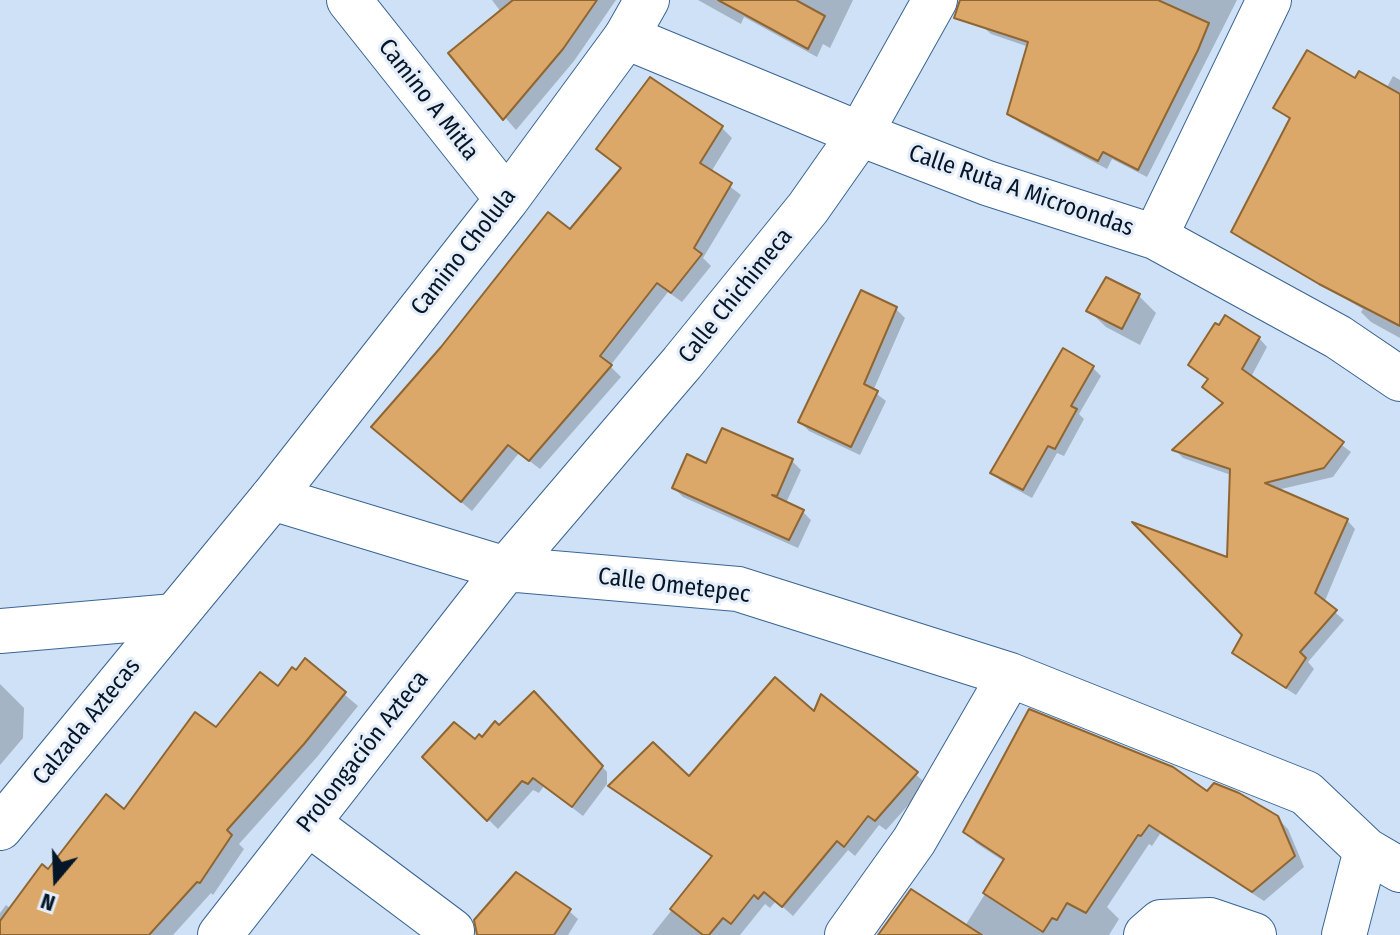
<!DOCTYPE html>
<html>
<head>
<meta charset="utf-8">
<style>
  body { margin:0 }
  #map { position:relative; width:1400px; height:935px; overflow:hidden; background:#cfe1f6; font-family:"Fira Sans Condensed",sans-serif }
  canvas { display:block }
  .north { position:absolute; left:16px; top:839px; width:80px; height:80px; -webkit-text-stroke:6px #e4edf8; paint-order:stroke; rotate:199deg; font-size:22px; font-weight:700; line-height:32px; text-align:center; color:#051628 }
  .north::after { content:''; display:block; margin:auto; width:28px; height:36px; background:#051628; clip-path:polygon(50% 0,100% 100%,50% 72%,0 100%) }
</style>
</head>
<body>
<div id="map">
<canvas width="1400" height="935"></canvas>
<div class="north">N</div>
</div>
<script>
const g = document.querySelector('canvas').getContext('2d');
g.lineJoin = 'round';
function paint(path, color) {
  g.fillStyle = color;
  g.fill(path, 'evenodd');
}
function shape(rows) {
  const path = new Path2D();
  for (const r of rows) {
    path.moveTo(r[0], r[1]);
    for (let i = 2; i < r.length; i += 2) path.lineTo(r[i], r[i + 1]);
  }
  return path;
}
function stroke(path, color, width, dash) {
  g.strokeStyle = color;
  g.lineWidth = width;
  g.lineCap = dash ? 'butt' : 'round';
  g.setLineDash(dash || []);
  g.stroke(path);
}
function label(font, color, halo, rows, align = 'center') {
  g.font = font + ' "Fira Sans Condensed",sans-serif';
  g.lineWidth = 6;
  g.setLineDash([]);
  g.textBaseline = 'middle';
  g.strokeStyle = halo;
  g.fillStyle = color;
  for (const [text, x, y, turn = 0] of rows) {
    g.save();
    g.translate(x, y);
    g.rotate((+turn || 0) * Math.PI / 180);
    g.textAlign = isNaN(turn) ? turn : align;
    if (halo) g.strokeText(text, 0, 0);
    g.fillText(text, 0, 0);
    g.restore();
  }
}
paint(shape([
  [492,0,616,0,574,61,516,130,450,54,501,12],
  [698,0,853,0,830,48,823,44,817,57,744,17,741,24],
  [995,0,1237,0,1147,177,1112,159,1107,169,1019,122,1010,113,1029,47,991,34,982,26],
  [1393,76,1400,80,1400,338,1371,322,1361,312,1363,309,1243,241,1234,232,1291,121,1275,108,1355,81,1386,89],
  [722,128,732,138,711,172,741,195,703,258,711,266,682,302,668,292,610,366,621,377,540,469,519,453,472,511,383,437,622,169,598,149],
  [1139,296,1156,313,1140,345,1106,327,1088,310],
  [896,309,905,318,873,391,886,401,860,455,809,431,800,422],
  [1259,338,1267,347,1251,377,1351,452,1333,477,1277,490,1347,520,1355,529,1324,603,1344,620,1308,662,1314,669,1296,695,1243,661,1234,653,1244,635,1229,560,1231,475,1183,458,1175,450,1224,404,1209,380,1190,365],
  [1092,367,1101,376,1079,414,1084,419,1064,456,1057,453,1032,498,1001,481,992,472],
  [792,461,801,470,786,503,802,511,811,520,798,548,683,497,674,488,707,465],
  [305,661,358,706,317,757,239,844,244,849,213,895,211,893,173,935,0,935,0,913,6,905,11,909,48,871,124,812,216,729,278,689],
  [0,684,24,708,23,738,0,765],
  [822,697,927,784,886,830,879,825,855,856,848,850,793,916,776,901,770,908,765,904,740,935,652,935,713,858,621,796,611,786,689,779,814,714],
  [544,704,607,772,607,784,583,816,544,786,539,793,533,790,498,829,425,757,482,740],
  [1208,794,1277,818,1288,829,1304,867,1264,901,1160,834,1152,846,1149,844,1107,907,1119,919,1109,935,880,935,965,926,1005,862,976,843,966,832],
  [569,911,578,919,568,935,478,935]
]), '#0003');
const building = shape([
  [513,0,597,0,563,49,503,120,448,53,513,0],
  [718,0,796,0,825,16,808,49,718,0],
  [960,0,1158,0,1209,23,1198,50,1138,170,1103,152,1098,161,1007,114,1028,42,954,18,960,0],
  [1307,50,1355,78,1359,71,1400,94,1400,326,1319,284,1231,232,1290,118,1273,108,1307,50],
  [650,77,723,126,700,163,732,183,694,248,702,254,671,293,657,283,600,356,612,365,529,461,508,445,461,502,371,427,441,347,548,212,570,229,621,168,596,149,650,77],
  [1106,277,1140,294,1122,329,1086,311,1106,277],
  [861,290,897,307,864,384,878,391,851,447,798,422,861,290],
  [1225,315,1260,337,1242,369,1344,442,1324,468,1265,483,1348,519,1315,593,1337,610,1300,652,1306,658,1286,688,1232,653,1242,635,1132,522,1227,557,1230,469,1172,450,1223,403,1202,387,1208,379,1188,365,1215,323,1219,325,1225,315],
  [1063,348,1094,366,1071,406,1077,409,1055,449,1048,446,1023,490,990,473,1063,348],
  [722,428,793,459,777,496,772,495,804,510,789,540,672,488,687,454,706,463,722,428],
  [305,658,346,692,304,744,227,830,232,835,200,883,197,882,149,935,0,935,0,921,42,864,48,869,106,794,124,809,195,712,216,727,260,672,278,686,292,667,296,670,305,658],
  [775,677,814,711,821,694,918,772,875,821,868,816,844,847,837,841,782,907,764,892,758,899,754,895,731,924,723,918,709,935,703,935,670,909,712,856,608,786,653,742,689,776,775,677],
  [534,691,603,766,572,807,533,778,528,784,522,781,487,821,422,757,454,722,475,739,479,734,482,737,495,721,499,725,534,691],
  [1029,709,1173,767,1207,791,1214,783,1239,793,1278,816,1295,856,1252,892,1149,825,1141,836,1138,835,1086,913,1067,903,1057,920,1052,918,1043,932,983,893,1004,859,963,832,1029,709],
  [516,872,571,909,554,935,477,935,474,920,516,872],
  [911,889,982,935,878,935,911,889]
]);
paint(building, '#dba86a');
stroke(building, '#8f6632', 2);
const street = shape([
  [626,37,860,134,987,183,1155,237,1338,337,1400,379],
  [1155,237,1269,0],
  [272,498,506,569,738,589,1010,675,1306,793,1366,850,1400,870],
  [0,631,174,616],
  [308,823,452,931],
  [220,935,506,569,682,363,808,208,860,134,935,0],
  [847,935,914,841,1010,675],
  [1146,935,1161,922,1210,920,1254,935],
  [1344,935,1366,850]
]);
const secondary = shape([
  [349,0,507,199],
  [0,828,272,498,507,199,626,37,647,0]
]);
stroke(street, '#3a6592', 46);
stroke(secondary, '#3a6592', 46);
stroke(street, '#fff', 44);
stroke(secondary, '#fff', 44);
label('24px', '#051628', '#e4edf8', [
  ["Camino A Mitla",428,100,52],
  ["Calle Ruta A Microondas",1021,191,19],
  ["Camino Cholula",464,252,-52],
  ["Calle Chichimeca",736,296,-51],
  ["Calle Ometepec",674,586,7],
  ["Calzada Aztecas",87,722,-51],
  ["Prolongación Azteca",363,752,-52]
]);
</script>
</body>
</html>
